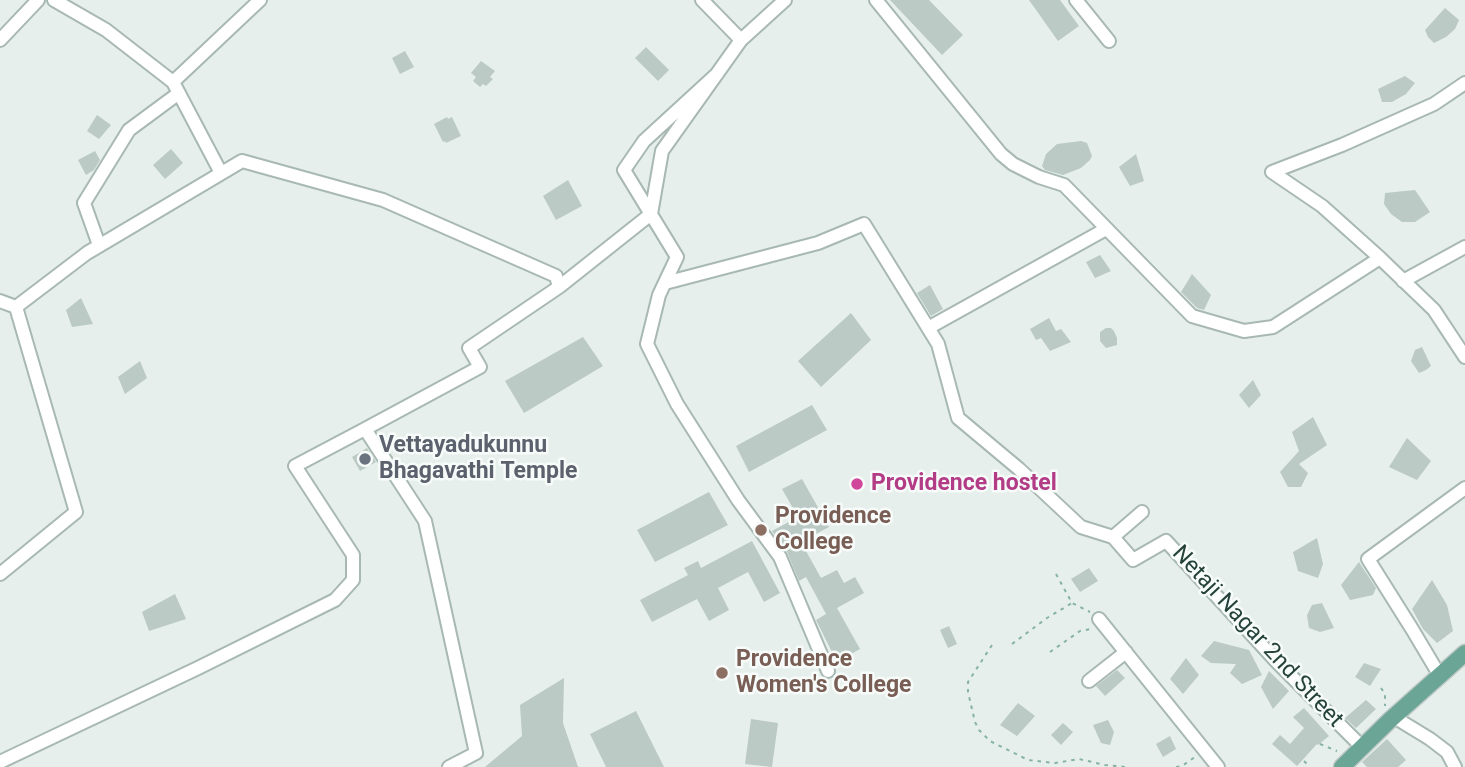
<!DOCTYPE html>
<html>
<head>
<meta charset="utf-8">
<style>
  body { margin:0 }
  canvas { display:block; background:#e6efeb }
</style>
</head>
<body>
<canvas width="1465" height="767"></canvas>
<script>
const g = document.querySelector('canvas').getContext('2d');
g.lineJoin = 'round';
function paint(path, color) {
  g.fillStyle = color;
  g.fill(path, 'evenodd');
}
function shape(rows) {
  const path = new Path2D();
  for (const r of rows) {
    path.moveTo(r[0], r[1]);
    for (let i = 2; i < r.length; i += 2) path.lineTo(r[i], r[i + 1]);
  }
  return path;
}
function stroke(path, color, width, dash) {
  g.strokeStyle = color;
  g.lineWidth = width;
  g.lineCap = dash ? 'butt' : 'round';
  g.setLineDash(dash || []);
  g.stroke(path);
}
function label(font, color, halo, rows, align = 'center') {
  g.font = font + ' Roboto,sans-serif';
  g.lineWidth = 5;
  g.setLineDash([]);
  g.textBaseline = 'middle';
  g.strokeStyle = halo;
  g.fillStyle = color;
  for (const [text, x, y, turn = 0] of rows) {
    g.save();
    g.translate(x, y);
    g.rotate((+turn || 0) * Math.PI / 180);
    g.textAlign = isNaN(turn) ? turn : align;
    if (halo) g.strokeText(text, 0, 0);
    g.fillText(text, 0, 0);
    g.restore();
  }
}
paint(shape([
  [890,0,929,0,963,35,942,55],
  [1029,0,1060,0,1079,26,1058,41],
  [1445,8,1459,20,1455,29,1446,37,1434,43,1428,37,1425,30],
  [646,47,669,70,658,81,635,58],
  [405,51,414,67,400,74,392,58],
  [481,61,495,71,490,77,493,79,486,86,483,84,480,87,473,81,476,77,471,73],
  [1405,76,1415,83,1406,94,1392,102,1382,102,1378,89],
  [97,115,111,125,99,139,87,131],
  [447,117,448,119,452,117,461,136,446,143,445,141,443,142,434,124],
  [1081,141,1087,143,1092,156,1090,160,1081,168,1063,175,1045,170,1042,166,1046,154,1057,144],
  [171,149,183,163,165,179,153,165],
  [95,151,100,160,94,170,86,175,78,160],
  [1136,154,1144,181,1130,186,1119,167],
  [568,180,582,206,556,220,543,196],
  [1415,190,1430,212,1415,222,1402,222,1391,214,1384,204,1385,193],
  [1100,255,1111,271,1095,278,1086,262],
  [1192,274,1211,295,1204,310,1197,308,1181,292],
  [930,285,943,309,931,316,917,293],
  [81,298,93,324,72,327,66,310],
  [851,313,871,340,821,387,798,361],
  [1049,318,1056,331,1061,329,1071,342,1050,351,1041,338,1036,340,1030,329],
  [1106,328,1111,328,1114,331,1117,338,1117,345,1106,348,1100,341,1100,332],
  [583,337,603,366,524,413,505,381],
  [1422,347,1431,366,1426,370,1419,373,1411,361,1415,350],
  [140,361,147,378,125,394,118,377],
  [1253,380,1261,395,1249,408,1239,395],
  [812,405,827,430,749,472,736,446],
  [1313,417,1327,445,1299,464,1308,473,1301,487,1288,487,1280,472,1299,451,1292,432],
  [1407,438,1431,461,1417,480,1389,467],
  [367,448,376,462,360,471,352,457],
  [802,479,829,527,801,542,821,578,837,570,844,583,855,577,864,593,837,608,860,649,837,662,816,620,826,614,806,577,799,581,787,552,772,531,798,517,782,489],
  [709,492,728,525,655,562,637,530],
  [1317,538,1323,564,1318,578,1298,571,1293,552],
  [752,541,780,593,764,602,748,572,718,588,729,610,709,621,697,599,652,622,640,600,688,575,684,568,698,561,701,568],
  [1359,562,1376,588,1373,595,1350,600,1341,585],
  [1089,568,1098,581,1080,592,1071,579],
  [1432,580,1447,605,1453,631,1437,643,1423,629,1412,609],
  [175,594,186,619,149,631,142,612],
  [1322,603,1334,628,1320,632,1309,628,1307,615,1312,605],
  [949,626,957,644,948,648,940,630],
  [1214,641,1249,650,1262,675,1242,684,1230,673,1236,664,1211,663,1201,656],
  [1186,658,1199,675,1183,694,1170,679],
  [1364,663,1381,669,1370,686,1355,677],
  [1117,670,1125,678,1105,696,1096,686],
  [1269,671,1289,691,1273,709,1261,687],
  [564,678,563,723,578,767,485,767,522,736,520,705],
  [1366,700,1376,709,1356,728,1345,718],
  [1018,703,1035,716,1017,736,1000,725],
  [1304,708,1329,736,1318,745,1317,744,1297,766,1272,744,1280,735,1290,744,1304,728,1293,717],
  [636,711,664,767,606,767,590,734],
  [751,719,778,723,772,767,745,764],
  [1108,720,1114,732,1110,745,1101,743,1093,725],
  [1063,723,1073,732,1061,745,1051,735],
  [1170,736,1176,749,1163,757,1156,744],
  [1387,739,1406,760,1398,767,1367,767,1362,762]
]), '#bbcac4');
const minor = shape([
  [54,0,106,30,173,82,221,173],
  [702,0,741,40],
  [876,0,1001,154,1013,164,1039,177,1064,185,1192,316,1244,331,1273,327,1380,258],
  [1076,0,1109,41],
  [0,40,38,0],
  [717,74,644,141,624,170,677,257,659,295,647,344,677,404,738,500,780,557,828,671],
  [173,82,260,0],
  [1465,83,1434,104,1342,145,1272,172,1322,206,1380,258,1434,310,1465,357],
  [651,214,662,151,741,40,785,0],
  [99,245,84,203,129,130,179,93],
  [1403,281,1465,247],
  [665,283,818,243,864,224,938,344,958,418,1019,469,1081,527,1113,537,1133,560,1166,541,1277,662,1362,747],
  [559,287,651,214],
  [0,301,16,307,76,512,0,574],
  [16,307,87,253,242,161,383,200,556,276,559,287,469,348,480,367,365,429,425,521,476,753,449,767],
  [928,328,1106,229],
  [1113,537,1142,512],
  [1099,619,1218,767],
  [1440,676,1412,629,1368,559,1465,488],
  [1089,681,1126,652],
  [1394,717,1430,739,1447,752,1455,767],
  [0,762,198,668,335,600,353,580,353,555,295,466,365,429]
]);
const major = shape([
  [1342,767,1390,720,1465,653]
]);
stroke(minor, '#a8b8b2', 16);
stroke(major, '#c2cac8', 19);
stroke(shape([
  [1056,574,1072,603,1090,612],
  [1012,644,1047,618,1072,603],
  [992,645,968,682,968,692,975,722,979,730,990,741,1028,760,1055,763,1079,759,1105,765,1126,767],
  [1050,652,1080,631,1091,629],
  [1381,688,1385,694,1385,706],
  [1320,744,1337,751],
  [1304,761,1310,767],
  [1176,767,1182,766,1195,757]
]), '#86b3a5', 2, [3.5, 5]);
stroke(minor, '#fff', 12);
stroke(major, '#6aa596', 16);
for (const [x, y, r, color] of [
  [365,459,7,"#6b7280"],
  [857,484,7,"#d1479c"],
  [761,530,7,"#8d6e63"],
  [722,673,7,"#8d6e63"]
]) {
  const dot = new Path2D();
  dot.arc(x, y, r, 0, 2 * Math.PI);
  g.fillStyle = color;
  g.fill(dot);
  stroke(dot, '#f7fbf9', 2.5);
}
label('bold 23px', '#5b616d', '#f7fbf9', [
  ["Vettayadukunnu",379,446],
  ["Bhagavathi Temple",379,472]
], 'left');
label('bold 23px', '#b23c85', '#f7fbf9', [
  ["Providence hostel",871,484]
], 'left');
label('bold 23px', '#785e54', '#f7fbf9', [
  ["Providence",775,517],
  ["College",775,543],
  ["Providence",736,660],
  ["Women's College",736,686]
], 'left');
label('23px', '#24423a', '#f7fbf9', [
  ["Netaji Nagar 2nd Street",1257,637,47]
]);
</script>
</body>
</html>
